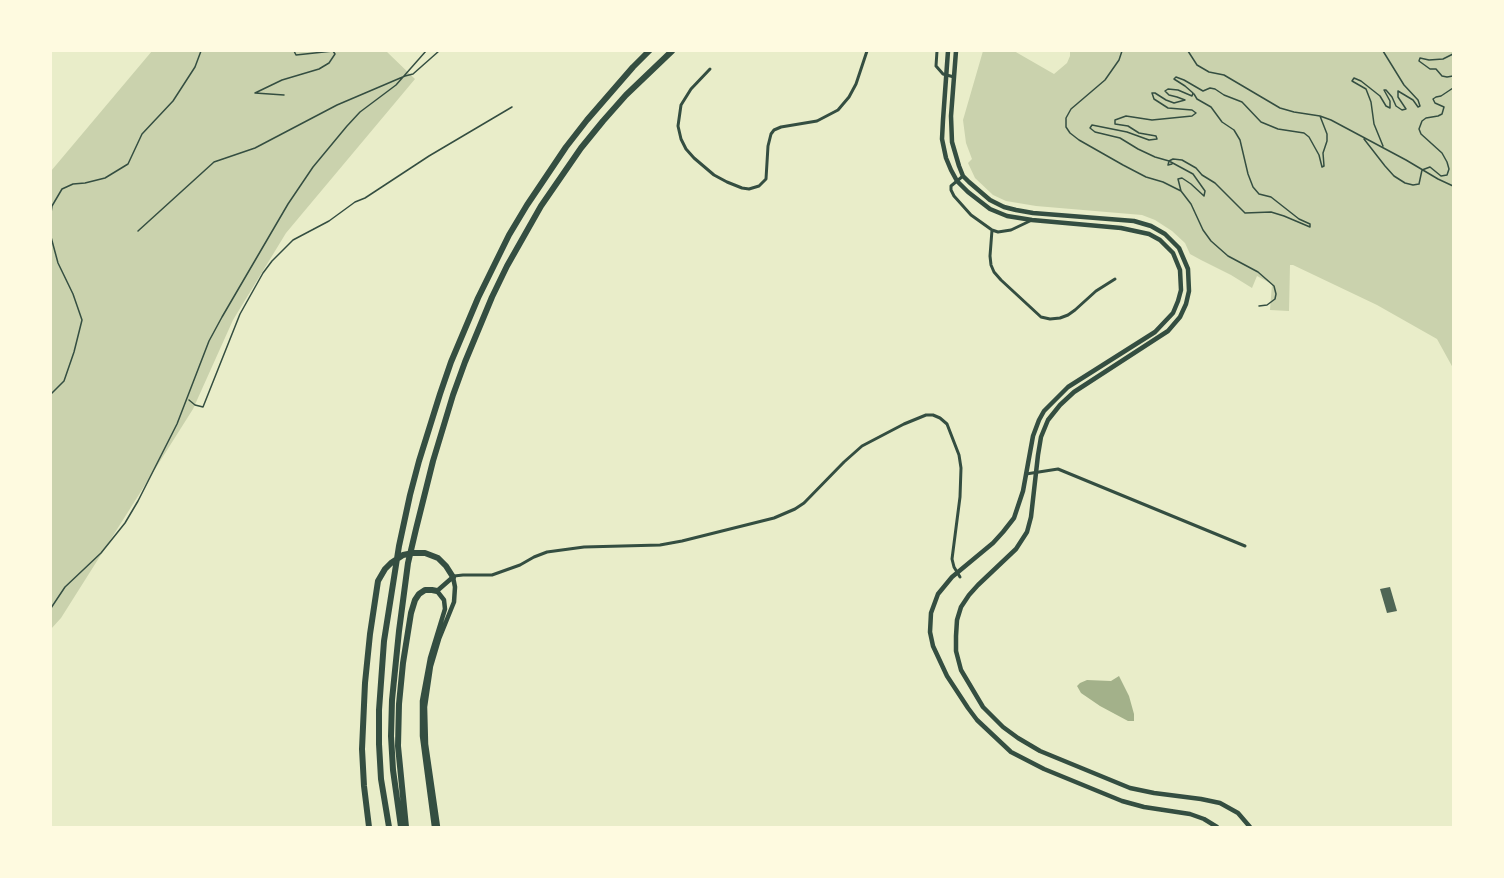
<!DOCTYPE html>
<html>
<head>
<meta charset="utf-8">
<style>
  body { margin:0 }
  #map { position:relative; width:1504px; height:878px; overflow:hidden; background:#e9edc9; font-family:"Fira Sans",sans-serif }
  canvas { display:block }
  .frame { position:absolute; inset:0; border:52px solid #fefae0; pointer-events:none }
</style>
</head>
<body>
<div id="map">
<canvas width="1504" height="878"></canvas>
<div class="frame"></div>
</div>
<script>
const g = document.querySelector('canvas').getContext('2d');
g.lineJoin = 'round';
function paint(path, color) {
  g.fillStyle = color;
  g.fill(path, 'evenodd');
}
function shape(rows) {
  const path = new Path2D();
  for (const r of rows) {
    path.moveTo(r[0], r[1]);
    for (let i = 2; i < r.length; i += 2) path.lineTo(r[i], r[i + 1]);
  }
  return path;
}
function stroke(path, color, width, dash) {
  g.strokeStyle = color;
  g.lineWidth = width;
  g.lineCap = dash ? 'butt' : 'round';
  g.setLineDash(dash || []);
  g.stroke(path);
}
paint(shape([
  [152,51,386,51,415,79,286,233,233,320,193,409,61,618,51,629,51,171],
  [983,51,1014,51,1054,74,1067,63,1070,56,1070,51,1453,51,1453,368,1437,339,1377,305,1293,265,1290,265,1289,311,1270,310,1272,284,1257,276,1252,288,1231,275,1201,260,1190,254,1185,243,1172,231,1155,220,1142,215,1036,206,1006,201,993,195,975,178,968,163,972,159,966,143,963,120]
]), '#cad2ad');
paint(shape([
  [1119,676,1129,696,1134,714,1134,721,1128,721,1100,706,1081,693,1077,686,1080,683,1087,680,1111,681]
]), '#a3b18a');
paint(shape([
  [1390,587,1397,611,1387,613,1380,589]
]), '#4f6655');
stroke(shape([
  [1122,51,1119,60,1105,80,1071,109,1066,118,1066,127,1070,133,1079,140,1123,165,1146,177,1163,182,1181,191,1191,204,1203,230,1211,241,1228,256,1258,272,1274,286,1276,294,1275,299,1267,305,1259,306],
  [1188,51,1197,65,1209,72,1224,75,1280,108,1294,112,1320,116,1331,120,1406,160,1438,179,1453,186],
  [1383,51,1404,85,1418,100,1420,106,1418,107,1413,100,1398,91,1398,97,1406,109,1402,110,1396,106,1392,97,1386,90,1384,90,1390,101,1390,108,1386,106,1380,96,1361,81,1354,78,1352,81,1366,89,1371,102,1374,124,1383,146],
  [1453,54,1443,59,1429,60,1420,58,1419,61,1430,69,1436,69,1442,76,1447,77,1453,76],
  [284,95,255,93,282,80,319,69,329,63,335,54,333,51,296,55,294,51],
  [1364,139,1385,166,1394,176,1405,183,1413,185,1419,184,1422,170,1430,167,1441,176,1447,175,1449,169,1447,162,1442,153,1421,134,1419,129,1422,121,1426,118,1438,116,1442,114,1444,107,1435,103,1433,99,1436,97,1441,96,1453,88],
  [1172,164,1168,165,1169,161,1173,159,1182,160,1196,168,1202,175,1215,183,1245,213,1271,212,1284,216,1310,227,1310,224,1299,219,1271,197,1259,194,1253,187,1248,174,1240,140,1234,130,1222,122,1211,107,1197,99,1194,94],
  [1181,191,1178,179,1182,178,1191,184,1204,196,1205,191,1193,174,1169,161,1155,157,1138,149,1120,138,1095,132,1090,128,1092,125,1127,132,1149,140,1157,139,1156,136,1139,133,1128,126,1115,124,1115,120,1126,116,1152,120,1192,116,1196,113,1192,110,1168,108,1154,99,1152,93,1155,93,1166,100,1174,103,1185,100,1177,97,1169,95,1165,91,1168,89,1178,90,1192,96,1193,93,1185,86,1174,79,1176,77,1184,80,1203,91,1210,88,1215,89,1224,95,1242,102,1261,122,1278,129,1304,133,1309,137,1319,155,1322,167,1324,166,1323,153,1327,141,1327,134,1320,116],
  [51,213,52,206,62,189,73,184,85,183,105,178,128,164,142,134,173,101,195,67,201,51],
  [138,231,214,162,255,148,337,105,405,76,413,74,439,51],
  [51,237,58,263,73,294,82,320,74,352,64,381,51,394],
  [189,400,195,405,203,407,240,314,263,273,272,261,293,240,329,221,355,202,365,198,429,156,512,107],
  [51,608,65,587,101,553,125,523,138,501,177,424,209,341,222,317,288,204,313,167,347,126,360,112,396,85,426,51]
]), '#344e41', 1.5);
stroke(shape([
  [937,51,936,66,943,74,954,77],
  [710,69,691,89,681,105,678,126,681,139,686,149,694,158,714,175,727,182,742,188,749,189,759,186,766,179,768,146,771,134,774,130,781,127,817,121,838,110,849,97,856,84,867,51],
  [963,176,951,186,951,190,954,196,971,215,992,230,998,232,1011,230,1032,220],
  [992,230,990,256,991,265,994,272,1001,280,1041,317,1050,319,1060,318,1068,315,1075,310,1096,291,1115,279],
  [1026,474,1058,469,1245,546],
  [454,576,463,575,492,575,520,565,534,557,547,552,584,547,660,545,682,541,774,518,795,509,804,503,844,462,862,446,904,424,926,415,933,415,940,418,947,424,959,455,961,468,960,497,952,559,954,567,960,577]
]), '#344e41', 3);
stroke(shape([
  [948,51,943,120,942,139,946,158,951,170,957,181,968,192,990,209,1007,216,1032,220,1121,228,1149,234,1160,240,1173,253,1180,270,1181,290,1178,301,1173,313,1155,332,1068,387,1044,411,1039,420,1033,436,1023,491,1014,518,1003,532,993,543,952,577,938,594,931,613,930,632,933,646,947,676,968,708,977,720,1011,752,1044,769,1122,801,1144,807,1190,814,1204,819,1217,827],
  [956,51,951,116,952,142,959,166,963,176,969,182,990,200,1004,207,1016,210,1033,213,1134,221,1151,226,1165,234,1179,248,1188,269,1189,291,1186,304,1180,317,1168,331,1074,392,1060,405,1048,420,1041,437,1038,455,1031,517,1027,532,1016,549,978,585,969,595,961,607,957,620,956,636,956,651,961,670,983,707,1003,727,1018,738,1040,751,1130,788,1154,793,1201,799,1220,803,1238,813,1250,827],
  [434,827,422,736,422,701,430,658,445,609,444,600,437,591,453,577,455,587,454,602,439,639,431,666,425,707,426,744,438,827]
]), '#344e41', 4.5);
stroke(shape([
  [369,827,364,786,362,749,365,683,370,634,378,581,385,569,391,563,403,555,413,553,425,553,438,558,446,566,453,577],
  [389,827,381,779,379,744,379,710,384,641,399,546,410,495,419,461,440,394,451,362,478,298,509,235,527,205,566,147,587,120,633,67,649,51],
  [401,827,393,770,391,736,392,700,399,631,408,563,416,529,433,461,453,395,465,362,492,297,507,266,541,206,581,148,603,121,626,95,672,51],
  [406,827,398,746,399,704,403,663,411,613,415,600,419,594,425,590,432,590,437,591]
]), '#344e41', 6);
</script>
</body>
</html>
